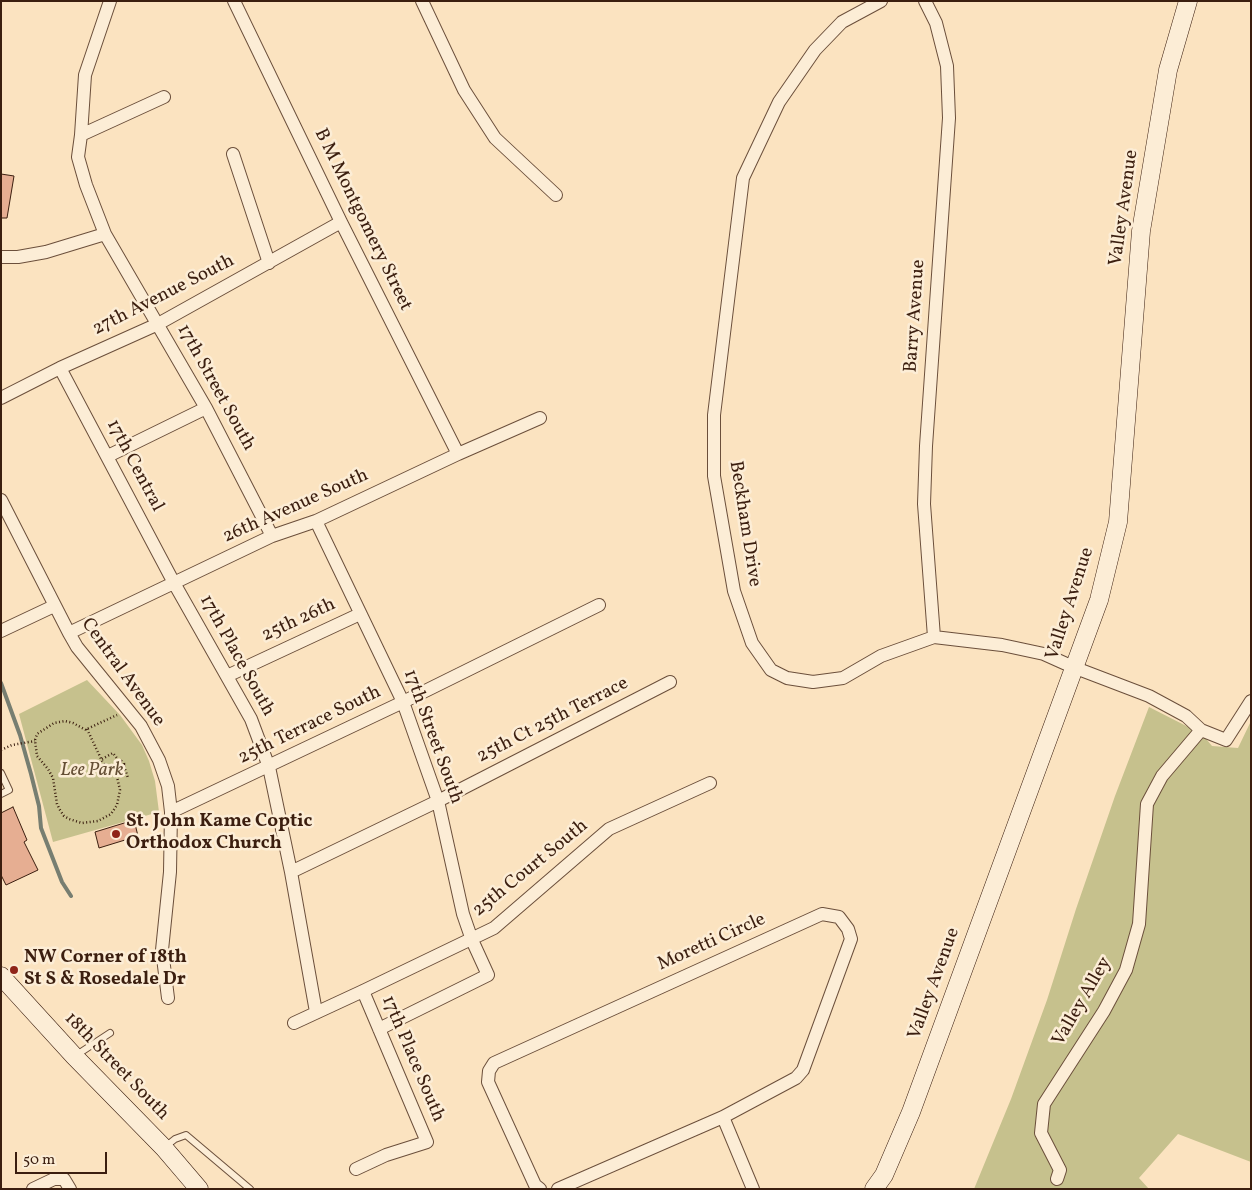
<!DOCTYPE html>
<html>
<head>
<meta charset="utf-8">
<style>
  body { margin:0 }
  #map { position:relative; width:1252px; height:1190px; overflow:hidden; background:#fbe3c0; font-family:Vollkorn,serif }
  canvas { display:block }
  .frame { position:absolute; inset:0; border:2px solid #3b1e0f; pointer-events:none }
  .scale { position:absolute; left:15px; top:1152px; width:92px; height:22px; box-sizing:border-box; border:2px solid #3b1e0f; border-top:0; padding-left:6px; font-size:15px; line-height:18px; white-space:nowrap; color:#3b1e0f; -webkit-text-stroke:4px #fcedd6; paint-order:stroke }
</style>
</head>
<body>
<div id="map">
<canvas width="1252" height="1190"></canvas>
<div class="frame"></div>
<div class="scale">50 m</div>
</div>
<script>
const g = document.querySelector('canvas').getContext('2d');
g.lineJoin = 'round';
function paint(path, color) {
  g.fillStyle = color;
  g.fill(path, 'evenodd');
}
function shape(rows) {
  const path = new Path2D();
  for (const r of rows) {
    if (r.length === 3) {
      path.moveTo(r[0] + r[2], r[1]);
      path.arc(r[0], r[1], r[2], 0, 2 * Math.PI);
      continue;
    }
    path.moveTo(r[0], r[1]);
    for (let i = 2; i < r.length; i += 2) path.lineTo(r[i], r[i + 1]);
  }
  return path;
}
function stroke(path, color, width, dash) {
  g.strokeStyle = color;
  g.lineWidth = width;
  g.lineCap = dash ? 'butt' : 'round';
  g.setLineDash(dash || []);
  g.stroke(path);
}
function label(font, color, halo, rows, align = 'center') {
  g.font = font + ' Vollkorn,serif';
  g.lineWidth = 5;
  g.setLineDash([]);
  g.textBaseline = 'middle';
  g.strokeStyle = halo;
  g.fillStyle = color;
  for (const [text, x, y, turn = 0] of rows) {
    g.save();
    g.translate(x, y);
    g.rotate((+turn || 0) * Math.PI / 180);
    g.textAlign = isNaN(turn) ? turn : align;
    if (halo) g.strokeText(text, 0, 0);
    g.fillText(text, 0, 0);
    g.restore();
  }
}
paint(shape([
  [87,680,120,715,142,745,149,761,155,781,159,812,53,842,19,714],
  [1149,707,1202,734,1212,746,1238,748,1251,721,1251,1162,1178,1134,1139,1178,1149,1189,974,1189,1011,1099,1047,1000,1076,909,1115,796]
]), '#c6c18d');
stroke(shape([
  [1,683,20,735,31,774,39,806,41,828,62,882,71,896]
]), '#777e71', 4);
const building = shape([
  [1,174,14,176,7,218,1,218,1,174],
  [13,807,27,840,24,842,38,870,6,885,1,875,1,813,13,807],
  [134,820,138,836,99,848,95,832,134,820]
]);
paint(building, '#e6ae92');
stroke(building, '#3b1e0f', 1);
const service = shape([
  [1,773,9,790,1,794],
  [75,1056,110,1033],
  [165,1147,175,1139,186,1135,250,1189]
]);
const minor = shape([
  [234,1,341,222,458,454],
  [422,1,464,90,495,138,556,195],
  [881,1,842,22,815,50,779,102,743,178,714,415,714,476,734,591,752,643,771,670,787,678,813,682,843,678,881,656,934,637,1002,645,1044,654,1073,667,1149,696,1186,716,1201,730,1226,740,1251,701],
  [925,1,936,23,947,66,949,118,926,446,924,504,934,637],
  [81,135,85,75,110,1],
  [233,154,269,263],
  [105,234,206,408,272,536],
  [1,257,18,257,46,252,105,234,86,185,78,157,81,135,164,97],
  [60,368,174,583,251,719,269,767,291,872,316,1012],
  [1,398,60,368,158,324,341,222],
  [108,456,206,408],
  [1,500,69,633,77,647,141,726,159,760,168,786,171,812,170,872,162,950,168,998],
  [316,521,403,702,438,801,463,914,472,940,488,975,379,1029],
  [1,631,54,606],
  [69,633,272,536,316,521,458,454,540,418],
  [227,676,360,614],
  [171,812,403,702,599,605],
  [291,872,438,801,670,682],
  [294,1023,363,991,494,928,609,829,710,783],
  [723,1117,753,1189],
  [356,1169,386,1155,427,1142,363,991],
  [1057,1179,1060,1170,1041,1133,1044,1104,1104,1011,1126,970,1139,924,1147,804,1162,776,1201,730],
  [33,1189,54,1179,64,1179,70,1189],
  [540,1189,535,1185,488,1082,489,1071,494,1063,822,914,839,917,848,929,851,939,803,1070,796,1078,723,1117,558,1189]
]);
const secondary = shape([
  [1,976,74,1056,164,1148,199,1189],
  [874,1189,884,1175,911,1112,1099,600,1118,522,1141,231,1168,70,1188,1]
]);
stroke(service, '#6b4f3b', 8);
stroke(minor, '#6b4f3b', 14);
stroke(secondary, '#3b1e0f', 19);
stroke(shape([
  [87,729,103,763,117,777,120,790,117,805,111,814,98,821,82,823,69,819,64,816,60,810,57,804,53,778,48,769,37,756,35,740,37,734,54,723,65,721,73,723,86,730,87,729,117,715],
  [1,750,12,745,35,741],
  [102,759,113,753,119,761],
  [121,764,3],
  [124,766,128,778]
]), '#3b1e0f', 2.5, [1, 2.5]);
stroke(service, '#fcedd6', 6);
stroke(minor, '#fcedd6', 12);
stroke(secondary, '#fcedd6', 18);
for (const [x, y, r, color] of [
  [116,834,5,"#8f2418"],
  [14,970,5,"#8f2418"]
]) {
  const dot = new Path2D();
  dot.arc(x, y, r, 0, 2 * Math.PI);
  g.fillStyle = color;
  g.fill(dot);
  stroke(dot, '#fcedd6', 2);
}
label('19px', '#3b1e0f', '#fcedd6', [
  ["Valley Avenue",1125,208,-82],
  ["B M Montgomery Street",362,220,64],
  ["27th Avenue South",164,296,-27],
  ["Barry Avenue",916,316,-86],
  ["17th Street South",215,388,61],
  ["17th Central",134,466,62],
  ["26th Avenue South",296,507,-24],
  ["Beckham Drive",744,524,81],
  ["Valley Avenue",1071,604,-72],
  ["25th 26th",299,621,-25],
  ["17th Place South",236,656,61],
  ["Central Avenue",122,673,54],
  ["25th Ct 25th Terrace",553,721,-27],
  ["25th Terrace South",310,726,-26],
  ["17th Street South",432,737,70],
  ["25th Court South",531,869,-39],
  ["Moretti Circle",712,943,-24],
  ["Valley Avenue",935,984,-70],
  ["Valley Alley",1083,1002,-60],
  ["17th Place South",412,1059,67],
  ["18th Street South",116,1067,46]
]);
label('italic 19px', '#654f35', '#fcedd6', [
  ["Lee Park",92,772]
]);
label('bold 19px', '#3b1e0f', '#fcedd6', [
  ["St. John Kame Coptic",126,823],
  ["Orthodox Church",126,845],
  ["NW Corner of 18th",24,959],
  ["St S & Rosedale Dr",24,981]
], 'left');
</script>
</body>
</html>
